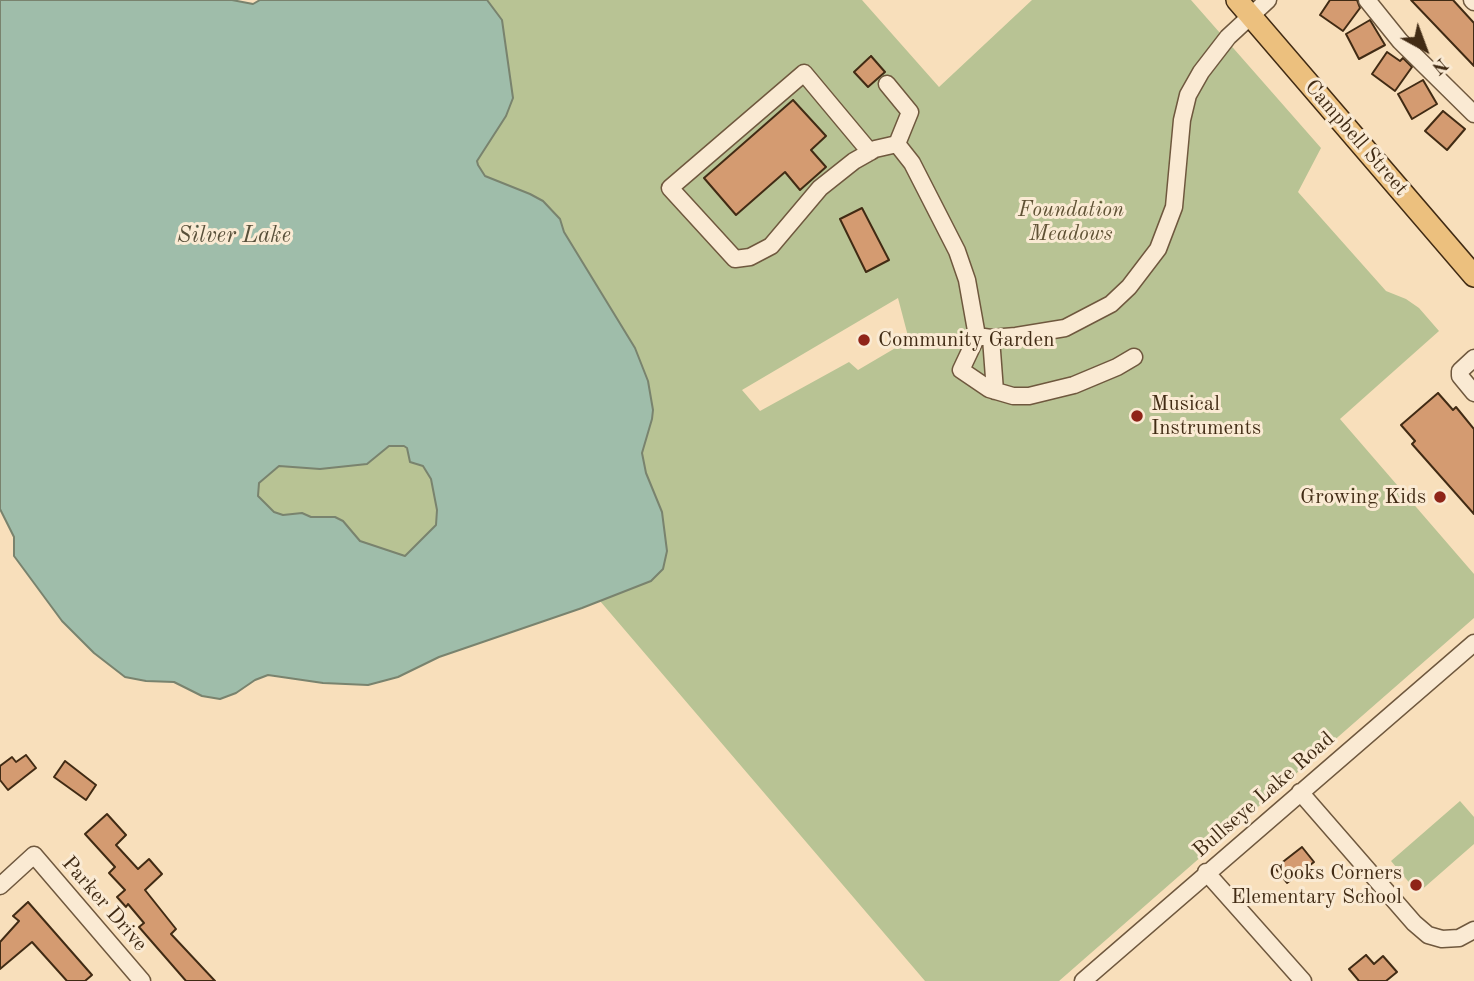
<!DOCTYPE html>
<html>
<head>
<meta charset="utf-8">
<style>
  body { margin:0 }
  #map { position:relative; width:1474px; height:981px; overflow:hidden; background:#f8dfbb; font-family:"Old Standard TT",serif }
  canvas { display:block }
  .north { position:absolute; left:1390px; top:14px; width:70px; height:70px; -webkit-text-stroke:5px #faead3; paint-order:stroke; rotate:139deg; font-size:19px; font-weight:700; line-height:28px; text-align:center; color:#412b14 }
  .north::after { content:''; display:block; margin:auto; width:24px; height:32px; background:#412b14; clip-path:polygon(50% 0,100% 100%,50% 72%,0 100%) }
</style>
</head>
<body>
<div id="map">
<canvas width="1474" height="981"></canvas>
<div class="north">N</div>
</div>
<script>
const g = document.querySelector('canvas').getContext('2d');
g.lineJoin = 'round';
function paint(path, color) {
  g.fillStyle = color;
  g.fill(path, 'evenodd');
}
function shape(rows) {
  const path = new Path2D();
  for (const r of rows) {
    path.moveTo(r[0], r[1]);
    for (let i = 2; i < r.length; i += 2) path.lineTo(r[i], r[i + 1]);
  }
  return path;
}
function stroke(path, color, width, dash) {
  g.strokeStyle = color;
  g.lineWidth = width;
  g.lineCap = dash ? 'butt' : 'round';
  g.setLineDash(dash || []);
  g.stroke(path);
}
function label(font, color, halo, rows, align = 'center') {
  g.font = font + ' "Old Standard TT",serif';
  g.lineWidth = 6;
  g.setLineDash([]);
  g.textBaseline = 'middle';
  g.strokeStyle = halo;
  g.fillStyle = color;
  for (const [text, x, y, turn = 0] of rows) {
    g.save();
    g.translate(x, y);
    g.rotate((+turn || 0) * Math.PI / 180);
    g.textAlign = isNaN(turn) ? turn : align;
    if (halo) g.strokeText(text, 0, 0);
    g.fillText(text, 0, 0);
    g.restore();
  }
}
paint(shape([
  [487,0,862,0,939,87,1032,0,1191,0,1321,148,1298,192,1386,291,1406,299,1419,308,1439,331,1340,419,1474,574,1474,618,1059,981,925,981,600,601,651,581,662,512,646,473,642,453,652,419,564,232,559,219,543,201,530,194,485,176,478,165,477,161,506,116,513,98,502,20],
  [898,298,909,340,858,370,849,362,760,411,742,390],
  [389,446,404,446,423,466,431,479,437,510,436,525,405,556,360,541,343,521,335,517,311,517,302,513,283,515,274,512,258,496,259,483,279,466,320,469,367,464],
  [1460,801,1474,817,1474,844,1418,893,1391,861]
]), '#b8c394');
const water = shape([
  [0,0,232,0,253,4,260,0,487,0,502,20,513,98,506,116,477,161,478,165,485,176,530,194,543,201,560,219,564,232,635,348,648,381,653,410,652,419,642,453,646,473,662,512,667,551,663,569,651,581,582,608,439,657,398,677,368,685,323,683,268,675,255,680,236,693,220,699,202,696,174,682,146,681,125,677,94,653,62,621,17,560,14,556,14,537,0,509,0,0],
  [389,446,404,446,407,448,410,462,423,466,431,479,437,510,436,525,405,556,360,541,343,521,335,517,311,517,302,513,283,515,274,512,258,496,259,483,279,466,320,469,367,464,389,446]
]);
paint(water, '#9fbdaa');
stroke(water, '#79836e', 2);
const building = shape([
  [1330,0,1357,0,1360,8,1343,31,1320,15,1330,0],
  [1411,0,1453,0,1474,23,1474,66,1411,0],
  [1370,20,1385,45,1359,59,1346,34,1370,20],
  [1387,52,1400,61,1403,58,1412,67,1395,91,1372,74,1387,52],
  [871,56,885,72,868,87,854,72,871,56],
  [1423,80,1437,104,1412,119,1398,94,1423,80],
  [793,100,826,136,811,150,826,167,800,190,785,172,736,215,704,178,793,100],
  [1443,111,1465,129,1447,150,1425,131,1443,111],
  [862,208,889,260,866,272,840,219,862,208],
  [1438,393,1453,410,1456,407,1474,429,1474,514,1412,444,1415,441,1401,425,1438,393],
  [26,755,36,768,8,790,0,780,0,766,12,757,16,762,26,755],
  [65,761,96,785,86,800,54,777,65,761],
  [107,814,126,835,116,845,138,869,149,859,162,874,145,890,176,929,171,934,215,981,186,981,139,927,144,923,128,904,126,907,117,897,125,890,109,873,115,867,85,834,107,814],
  [1302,847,1314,862,1287,883,1275,868,1302,847],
  [28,902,92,975,85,981,67,981,32,942,0,969,0,942,19,921,13,916,28,902],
  [1366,955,1374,964,1383,956,1397,972,1386,981,1359,981,1349,969,1366,955]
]);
paint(building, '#d49b71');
stroke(building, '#412b14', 2);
const minor = shape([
  [1367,0,1400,41,1474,114],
  [1472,0,1474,2],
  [887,84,910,112,897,144],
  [870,152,804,73,670,188,735,259,750,257,771,246,820,188,854,161,870,152,875,149,897,144,912,163,957,251,967,280,977,336,991,338,1016,336,1065,328,1111,304,1129,287,1158,249,1174,207,1182,120,1188,95,1201,72,1228,37,1268,0],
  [977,336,961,370,989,389,1013,396,1029,396,1074,385,1117,367,1134,357],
  [991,338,995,391],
  [1474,358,1460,371,1460,376,1474,393],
  [1300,792,1414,923,1428,935,1442,939,1459,938,1474,930],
  [1206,872,1303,981],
  [0,886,34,855,142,981],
  [1083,981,1474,643]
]);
const major = shape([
  [1237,0,1474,276]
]);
stroke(minor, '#6f583e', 19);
stroke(major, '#412b14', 24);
stroke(minor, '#faead3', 16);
stroke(major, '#ecc07e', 21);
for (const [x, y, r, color] of [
  [864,340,7,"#8f2418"],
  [1137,416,7,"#8f2418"],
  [1440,497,7,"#8f2418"],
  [1416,885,7,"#8f2418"]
]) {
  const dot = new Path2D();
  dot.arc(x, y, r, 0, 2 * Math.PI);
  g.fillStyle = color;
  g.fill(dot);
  stroke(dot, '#faead3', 2.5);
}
label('21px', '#412b14', '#faead3', [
  ["Campbell Street",1356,138,49],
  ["Bullseye Lake Road",1264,795,-41],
  ["Parker Drive",104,904,49]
]);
label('italic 21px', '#5f5134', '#faead3', [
  ["Foundation",1071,210],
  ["Meadows",1071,234]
]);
label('21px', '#412b14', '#faead3', [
  ["Community Garden",878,340],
  ["Musical",1151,404],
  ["Instruments",1151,428],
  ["Growing Kids",1426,497,"right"],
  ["Cooks Corners",1402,873,"right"],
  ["Elementary School",1402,897,"right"]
], 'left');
label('italic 23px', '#58503a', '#faead3', [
  ["Silver Lake",234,236]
]);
</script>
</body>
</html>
